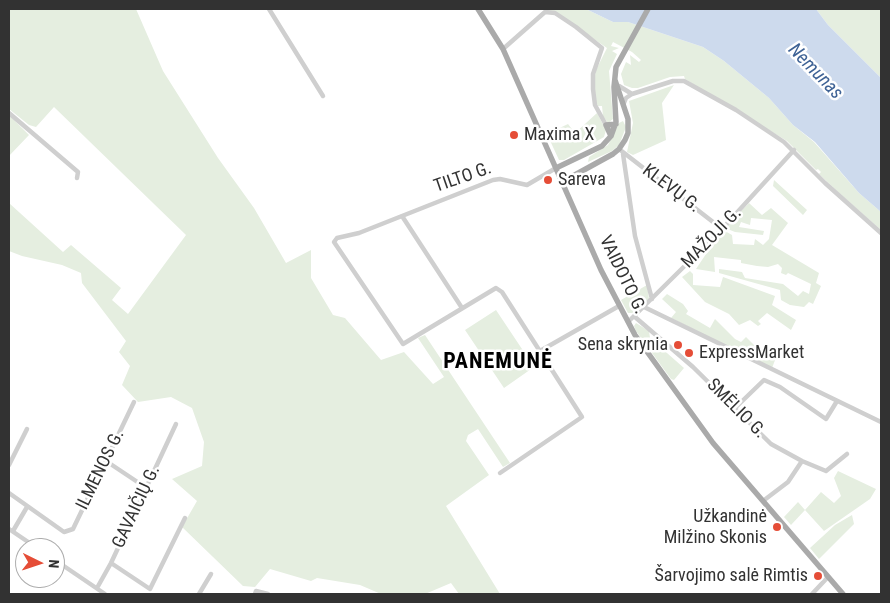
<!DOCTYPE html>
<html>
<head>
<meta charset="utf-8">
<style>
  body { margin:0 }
  #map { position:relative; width:890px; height:603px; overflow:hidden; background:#fff; font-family:"Roboto Condensed",sans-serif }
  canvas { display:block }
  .frame { position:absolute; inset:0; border:10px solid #323232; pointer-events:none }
  .north { position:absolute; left:15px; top:538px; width:50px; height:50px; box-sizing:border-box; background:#fff; border:1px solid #adadad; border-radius:50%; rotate:94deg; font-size:14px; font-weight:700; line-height:20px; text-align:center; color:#323232 }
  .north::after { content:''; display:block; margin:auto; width:18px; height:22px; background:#e54d37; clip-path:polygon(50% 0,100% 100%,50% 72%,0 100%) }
</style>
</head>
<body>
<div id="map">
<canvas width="890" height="603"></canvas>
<div class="frame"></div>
<div class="north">N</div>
</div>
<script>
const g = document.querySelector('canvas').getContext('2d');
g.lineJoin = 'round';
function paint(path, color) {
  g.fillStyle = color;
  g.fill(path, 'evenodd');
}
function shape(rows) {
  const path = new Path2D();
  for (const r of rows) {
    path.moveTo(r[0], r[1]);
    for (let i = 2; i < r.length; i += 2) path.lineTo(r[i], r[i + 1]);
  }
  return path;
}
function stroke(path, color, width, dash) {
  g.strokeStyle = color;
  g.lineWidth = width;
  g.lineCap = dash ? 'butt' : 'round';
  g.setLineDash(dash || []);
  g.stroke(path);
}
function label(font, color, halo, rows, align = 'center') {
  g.font = font + ' "Roboto Condensed",sans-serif';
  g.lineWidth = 5;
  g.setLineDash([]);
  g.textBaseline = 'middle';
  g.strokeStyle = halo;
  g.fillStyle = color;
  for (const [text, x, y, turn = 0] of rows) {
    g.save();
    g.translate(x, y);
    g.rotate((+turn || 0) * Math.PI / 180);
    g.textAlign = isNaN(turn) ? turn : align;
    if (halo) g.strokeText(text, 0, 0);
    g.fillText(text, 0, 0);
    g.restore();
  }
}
paint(shape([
  [9,9,136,9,163,71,218,158,254,208,286,263,311,250,311,278,333,315,345,318,381,360,404,352,433,384,444,377,418,338,425,335,510,463,503,467,478,429,468,435,466,441,489,475,446,506,500,594,459,594,451,583,425,594,381,594,360,585,317,578,311,581,270,569,255,587,243,586,182,527,197,501,172,479,202,466,204,442,192,408,171,397,138,402,122,385,130,366,119,352,126,341,82,283,81,273,62,265,22,256,9,251,9,203,63,252,71,245,121,288,112,300,128,314,186,235,54,107,36,127,29,125,9,109],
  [542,9,586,9,613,22,628,22,703,47,724,61,769,98,793,125,814,142,859,193,881,212,881,230,838,192,819,174,821,172,818,169,816,170,787,141,685,79,684,76,670,77,638,88,632,88,624,85,621,74,626,62,631,65,630,55,639,62,641,60,632,52,613,42,611,46,619,48,612,51,617,54,609,71,613,119,608,123,603,116,602,106,598,106,596,102,594,80,596,70,607,48,556,13],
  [816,9,881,9,881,78,828,25],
  [674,85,662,103,666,140,633,155,627,152,633,123,629,101],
  [597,113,606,130,604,137,564,160,559,160,547,134,568,124,575,133],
  [9,115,29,135,9,156],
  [623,121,626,127,619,145,612,151,588,162,589,157,608,145,619,123],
  [774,180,807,210,803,215,773,186],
  [749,203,762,215,771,208,788,223,772,245,819,273,816,283,821,286,813,304,809,302,804,307,790,305,781,300,780,290,719,273,719,269,742,272,745,278,783,284,798,296,803,291,809,294,811,284,788,273,786,275,781,273,782,268,778,264,768,267,757,266,741,263,741,260,714,257,715,272,696,269,714,242,725,231,732,235,733,244,754,245,755,239,763,245,769,239,772,220,751,218,750,225,741,222,739,227,764,231,763,235,735,232,725,228],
  [690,271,693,274,693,285,720,287,723,277,775,296,772,305,796,320,791,330,767,313,758,321,761,324,758,326,750,320,739,325,729,314,705,302,682,277],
  [647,285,649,299,635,313,628,313,621,300],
  [667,294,683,304,688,311,686,314,710,328,715,319,735,339,741,342,746,337,767,358,771,353,777,355,772,368,671,318,676,312,662,299],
  [496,310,534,367,504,388,465,330],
  [636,323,649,331,650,338,684,368,674,380,671,379,636,331,634,326],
  [838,471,876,489,870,499,824,531,805,510,791,525,784,517,798,502,805,510,821,492,834,503,841,496,834,478],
  [852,515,854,524,819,559,810,548,835,525]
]), '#e5eee0');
paint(shape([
  [586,9,816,9,828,25,881,78,881,212,859,193,815,142,793,125,769,98,724,61,703,47,628,22,613,22]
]), '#cddaed');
stroke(shape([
  [269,9,323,96],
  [503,49,545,12,555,13,576,27,602,48,593,74,593,89,595,105,606,125],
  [619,86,632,94],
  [624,103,626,98,632,94,673,81,684,81,736,110,784,142,825,183,881,233],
  [9,113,78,172,77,178],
  [619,149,722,229],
  [623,154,635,236,652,299],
  [402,216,462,308],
  [644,307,881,422],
  [635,317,693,367,771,444,802,461,826,471,847,454],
  [628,322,722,229,794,150],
  [540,351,619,306],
  [735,408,764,380,780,387,826,419,837,401],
  [106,461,145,487],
  [9,465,27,429],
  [500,473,582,417,502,292,496,288,403,344,334,242,337,238,359,233,493,180,500,179,527,185,556,168],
  [9,493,64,532,73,529,134,402],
  [763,501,788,482,802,461],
  [9,529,37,548],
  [13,531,27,507],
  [55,560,105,594],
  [111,563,150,589,185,518],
  [97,588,111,563,176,424],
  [199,594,211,574],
  [255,594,256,591,268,594],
  [812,594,828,577]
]), '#cfcfcf', 4.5);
stroke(shape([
  [478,9,503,49,601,270,635,335,713,443,843,594],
  [611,136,606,125,616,124],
  [556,168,602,146,611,136,616,122,614,87,616,67,648,9],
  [562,182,613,154,619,149,625,140,628,133,628,119,615,80]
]), '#aaa', 5.5);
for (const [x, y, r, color] of [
  [514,135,5,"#e54d37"],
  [548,180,5,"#e54d37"],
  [678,345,5,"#e54d37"],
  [689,353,5,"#e54d37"],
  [777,527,5,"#e54d37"],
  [818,576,5,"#e54d37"]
]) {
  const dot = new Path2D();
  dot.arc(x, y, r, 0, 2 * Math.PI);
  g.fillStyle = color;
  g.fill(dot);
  stroke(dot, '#fff', 2);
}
label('18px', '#323232', '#fff', [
  ["Maxima X",524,135],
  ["Sareva",558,180],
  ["Sena skrynia",668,345,"right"],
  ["ExpressMarket",699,353],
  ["Užkandinė",767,517,"right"],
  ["Milžino Skonis",767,538,"right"],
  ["Šarvojimo salė Rimtis",808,576,"right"]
], 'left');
label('18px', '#323232', '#fff', [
  ["TILTO G.",463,178,-19],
  ["KLEVŲ G.",671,189,37],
  ["MAŽOJI G.",712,238,-46],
  ["VAIDOTO G.",622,275,64],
  ["SMĖLIO G.",736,409,45],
  ["ILMENOS G.",101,470,-64],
  ["GAVAIČIŲ G.",137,507,-65]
]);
label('italic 19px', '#3e6295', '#fff', [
  ["Nemunas",815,72,46]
]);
g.letterSpacing = '1px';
label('bold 22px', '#000', '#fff', [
  ["PANEMUNĖ",498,362]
]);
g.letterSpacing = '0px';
</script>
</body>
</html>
